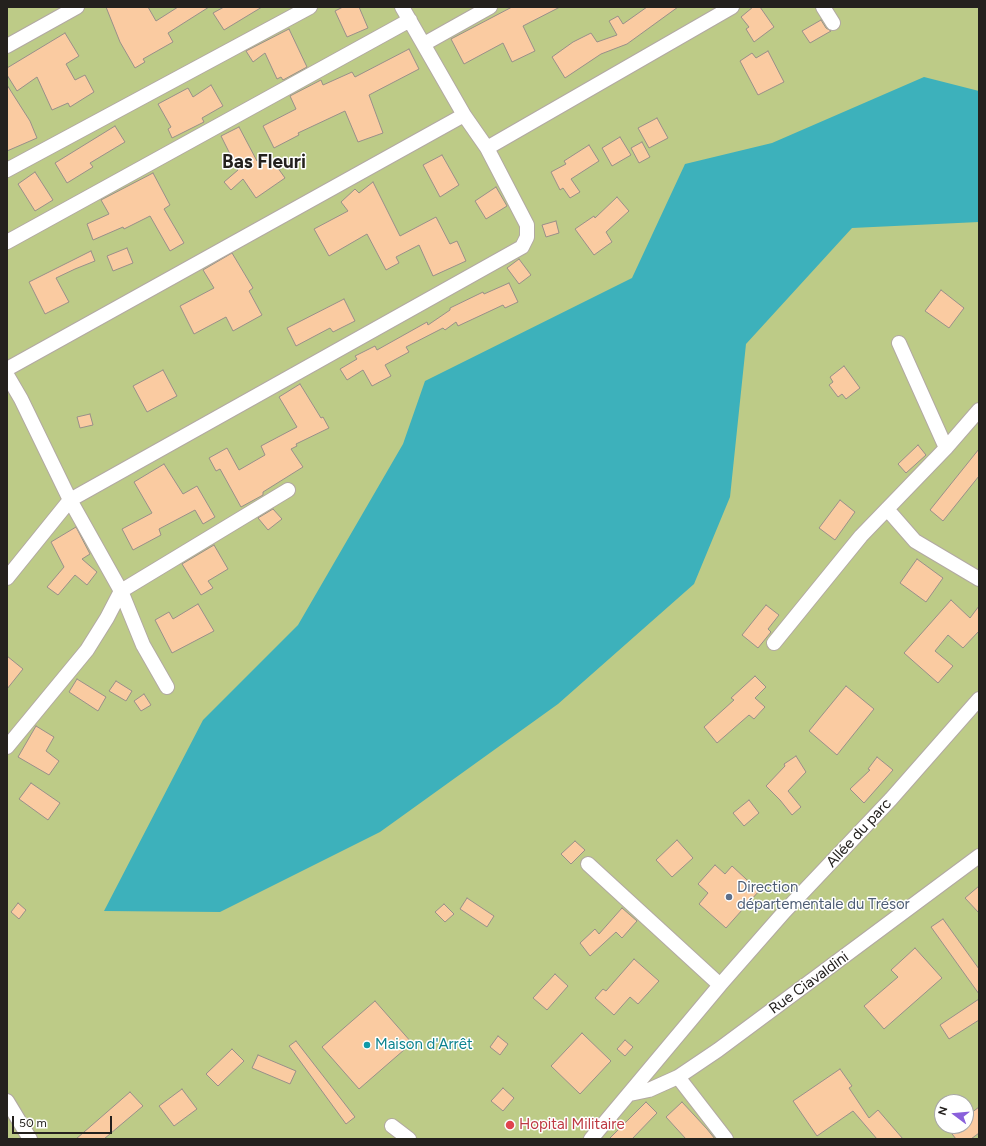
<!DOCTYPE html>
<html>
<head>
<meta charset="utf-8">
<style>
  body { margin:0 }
  #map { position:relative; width:986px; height:1146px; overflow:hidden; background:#faf1e9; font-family:Figtree,sans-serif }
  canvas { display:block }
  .frame { position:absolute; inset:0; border:8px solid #24211e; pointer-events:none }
  .north { position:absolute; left:934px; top:1094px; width:40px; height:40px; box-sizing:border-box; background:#fff; border:1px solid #a7a6a5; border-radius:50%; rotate:286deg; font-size:11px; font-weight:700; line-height:16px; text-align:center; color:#24211e }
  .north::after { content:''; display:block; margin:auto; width:14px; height:18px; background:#8a60db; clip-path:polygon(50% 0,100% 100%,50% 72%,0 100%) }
  .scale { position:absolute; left:12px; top:1116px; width:100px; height:18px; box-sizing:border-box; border:2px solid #24211e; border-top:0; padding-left:5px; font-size:12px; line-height:14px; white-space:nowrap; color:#24211e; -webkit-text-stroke:3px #fff; paint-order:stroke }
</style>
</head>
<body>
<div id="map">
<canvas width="986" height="1146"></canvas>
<div class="frame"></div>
<div class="north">N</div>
<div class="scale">50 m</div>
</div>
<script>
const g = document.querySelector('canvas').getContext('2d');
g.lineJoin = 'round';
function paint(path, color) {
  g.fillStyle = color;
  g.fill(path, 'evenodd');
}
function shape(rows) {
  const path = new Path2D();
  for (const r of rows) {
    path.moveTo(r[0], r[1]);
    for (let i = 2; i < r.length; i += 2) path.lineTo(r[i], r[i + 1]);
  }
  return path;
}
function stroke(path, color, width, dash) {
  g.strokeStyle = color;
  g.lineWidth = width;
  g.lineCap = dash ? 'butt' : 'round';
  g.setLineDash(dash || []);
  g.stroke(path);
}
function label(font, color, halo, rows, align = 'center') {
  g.font = font + ' Figtree,sans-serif';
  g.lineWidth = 3;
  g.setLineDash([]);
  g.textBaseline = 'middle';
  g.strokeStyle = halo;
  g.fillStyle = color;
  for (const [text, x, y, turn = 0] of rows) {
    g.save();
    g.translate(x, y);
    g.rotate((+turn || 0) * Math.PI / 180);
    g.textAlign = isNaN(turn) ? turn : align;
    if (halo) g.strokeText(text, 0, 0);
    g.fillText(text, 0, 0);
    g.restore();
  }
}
paint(shape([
  [7,7,979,7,979,1139,7,1139],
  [942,1102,966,1102,966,1126,942,1126]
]), '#bdcb87');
paint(shape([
  [924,77,979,91,979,222,852,228,746,344,730,497,694,584,558,704,380,832,220,912,104,911,203,720,298,625,403,444,425,381,632,278,685,164,772,143]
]), '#3db1bb');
const building = shape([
  [106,7,148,7,156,21,178,7,209,7,168,33,173,42,143,59,145,62,135,68,120,42,106,7],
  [224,7,262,7,224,30,213,13,224,7],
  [343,7,359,7,368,28,347,37,335,11,343,7],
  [512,7,560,7,523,26,535,51,512,62,503,43,464,64,451,39,512,7],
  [647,7,678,7,627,44,601,54,565,78,552,57,573,42,591,33,597,42,617,35,609,21,618,16,623,24,647,7],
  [753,7,760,7,774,27,754,42,746,29,749,27,741,17,753,7],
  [821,20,826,28,831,31,810,43,802,31,821,20],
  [289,29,307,67,283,80,281,77,277,79,265,53,253,62,246,51,289,29],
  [65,33,79,56,66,64,75,80,85,75,94,92,70,107,68,103,52,110,37,77,17,91,7,75,7,68,65,33],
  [409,49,419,69,369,95,383,133,358,142,345,111,298,133,299,135,274,148,263,126,296,109,290,96,321,80,323,85,352,72,355,77,409,49],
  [768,51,784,82,758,95,740,61,752,53,756,58,768,51],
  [7,85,30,121,37,138,7,151,7,85],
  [211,85,223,106,202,118,204,122,172,138,168,129,171,127,158,104,188,88,193,97,211,85],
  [657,118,668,138,649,148,638,128,657,118],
  [115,126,125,142,90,163,93,167,67,183,55,163,115,126],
  [239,127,257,161,268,154,285,178,256,198,243,179,231,190,224,182,238,170,221,136,239,127],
  [620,137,631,155,612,166,602,148,620,137],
  [642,142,650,157,639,163,631,148,642,142],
  [589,145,599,161,571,179,580,192,570,198,563,188,560,190,551,172,566,164,564,161,589,145],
  [442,155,459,185,440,197,423,165,442,155],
  [35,172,53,200,35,211,18,184,35,172],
  [153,173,170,205,164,209,184,243,170,251,150,216,124,229,123,227,93,240,87,224,109,214,101,200,153,173],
  [373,182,400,236,436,217,450,244,457,241,466,261,433,276,419,245,396,257,399,263,386,270,367,234,329,256,314,229,348,211,341,202,355,189,359,193,373,182],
  [496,187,507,206,486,219,475,201,496,187],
  [617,197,629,211,606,232,612,242,594,255,575,229,594,216,595,218,617,197],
  [556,221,559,233,546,237,542,225,556,221],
  [127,248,133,263,113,271,107,256,127,248],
  [91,251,95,261,75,269,56,278,69,302,45,314,29,282,91,251],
  [232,253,253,288,249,291,262,315,233,331,226,317,194,334,180,306,214,288,203,270,232,253],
  [519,259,531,275,519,284,507,268,519,259],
  [509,283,518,302,505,308,503,305,458,326,456,322,445,330,443,328,406,347,409,352,385,365,391,376,372,386,363,370,347,380,340,369,357,359,355,356,375,346,377,350,427,322,428,325,450,310,450,308,483,292,484,294,509,283],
  [941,290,964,308,949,328,925,311,941,290],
  [344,299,355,321,333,332,330,328,296,346,287,328,344,299],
  [844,366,860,388,846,399,842,394,838,397,829,385,833,382,830,377,844,366],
  [163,370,177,396,147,412,133,386,163,370],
  [300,384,321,418,323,417,329,428,296,444,297,446,291,449,303,467,263,492,263,495,241,507,220,469,216,471,209,458,227,448,239,470,265,455,261,446,297,427,279,397,300,384],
  [90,414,93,425,80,428,77,417,90,414],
  [918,445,926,455,906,473,898,464,918,445],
  [979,449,979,476,943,521,930,510,979,449],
  [164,464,183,494,197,486,215,517,203,524,195,510,159,529,161,535,133,550,122,529,152,513,134,482,164,464],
  [840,500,855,512,835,540,819,528,840,500],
  [273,509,282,519,268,530,258,518,273,509],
  [76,527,90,554,82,559,97,572,87,585,75,575,58,595,47,587,64,567,51,542,76,527],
  [214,545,228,569,208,581,213,588,201,595,182,564,214,545],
  [917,559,943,578,926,602,900,583,917,559],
  [951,600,970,618,979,606,979,631,963,648,948,635,935,651,953,666,938,683,904,653,951,600],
  [198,604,214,631,172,653,155,620,169,612,173,619,198,604],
  [766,605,779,615,768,629,771,632,758,648,742,635,766,605],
  [7,656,23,669,7,689,7,656],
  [755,676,766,687,755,698,765,707,754,719,749,715,717,743,704,727,734,700,731,698,755,676],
  [77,679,106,697,98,711,69,692,77,679],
  [116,681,132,691,126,701,109,691,116,681],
  [846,686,874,709,837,755,809,731,846,686],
  [144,694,151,705,141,711,134,701,144,694],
  [36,726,54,737,46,751,59,761,49,775,18,757,36,726],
  [796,756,806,772,788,791,801,807,792,815,780,800,766,786,785,766,784,764,796,756],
  [877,757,893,770,864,803,850,789,870,770,868,769,877,757],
  [31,783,60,803,48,820,19,799,31,783],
  [749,800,759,813,744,826,733,813,749,800],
  [677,840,693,858,672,877,656,860,677,840],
  [575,841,585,850,571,864,561,854,575,841],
  [715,865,725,874,732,866,759,891,726,928,699,904,708,893,698,884,715,865],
  [979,886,979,913,965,898,979,886],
  [467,898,494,916,487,927,460,909,467,898],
  [18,903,26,910,19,919,11,912,18,903],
  [444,904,454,914,445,922,435,912,444,904],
  [622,908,637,921,622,938,616,932,590,956,580,943,595,929,599,934,622,908],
  [943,919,979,969,979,994,931,927,943,919],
  [915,948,942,978,884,1029,864,1006,898,977,891,970,915,948],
  [634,959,659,981,638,1004,630,997,614,1015,595,998,603,989,606,991,634,959],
  [555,974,568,986,547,1010,533,998,555,974],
  [979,999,979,1020,949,1039,940,1025,979,999],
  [375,1001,412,1043,359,1089,322,1047,375,1001],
  [582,1033,611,1061,580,1094,551,1066,582,1033],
  [498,1036,508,1044,500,1055,490,1047,498,1036],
  [625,1040,633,1047,625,1056,617,1049,625,1040],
  [296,1041,355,1117,346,1124,289,1046,296,1041],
  [232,1049,244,1061,218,1086,206,1074,232,1049],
  [258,1055,296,1071,290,1084,252,1068,258,1055],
  [840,1069,852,1086,849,1088,869,1118,878,1110,903,1139,877,1139,853,1111,817,1136,793,1101,840,1069],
  [503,1088,514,1098,503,1111,491,1101,503,1088],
  [182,1089,197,1109,174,1126,159,1106,182,1089],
  [130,1092,143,1106,104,1139,76,1139,130,1092],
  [646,1102,657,1113,632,1139,609,1139,646,1102],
  [682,1102,707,1129,715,1139,686,1139,666,1117,682,1102],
  [979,1107,979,1133,971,1139,956,1139,946,1126,966,1126,966,1117,979,1107]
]);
paint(building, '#facba1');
stroke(building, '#999089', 1);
const minor = shape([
  [823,7,833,23],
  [424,44,490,7],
  [7,46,77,7],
  [487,148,732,7],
  [7,170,310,7],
  [7,242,410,20],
  [899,343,946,448],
  [7,369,464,115],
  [7,375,21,399,70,500,121,591,143,645,167,687],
  [887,509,915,541,979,579],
  [7,578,70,500,522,247,527,237,527,225,487,148,464,115,402,7],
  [774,643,861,536,946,448,979,410],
  [7,747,87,650,107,618,121,591,288,490],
  [588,864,720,985],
  [678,1077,726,1139],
  [630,1094,649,1090,678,1077,718,1050,979,856],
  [7,1101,30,1139],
  [392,1126,409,1139],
  [591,1139,720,985,785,911,891,799,979,699]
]);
stroke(minor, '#b2a9a2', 16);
stroke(minor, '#fff', 14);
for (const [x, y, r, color] of [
  [729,897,4,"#5c6f8a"],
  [367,1045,4,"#0f9aa8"],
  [510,1125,5,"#e0444e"]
]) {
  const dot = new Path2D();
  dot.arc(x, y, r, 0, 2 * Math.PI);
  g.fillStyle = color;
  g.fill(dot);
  stroke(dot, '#fff', 1.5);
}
label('15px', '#24211e', '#fff', [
  ["Allée du parc",859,833,-47],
  ["Rue Ciavaldini",809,983,-36]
]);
label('15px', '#4e5e75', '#fff', [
  ["Direction",737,888],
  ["départementale du Trésor",737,905]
], 'left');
label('15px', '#0d838f', '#fff', [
  ["Maison d'Arrêt",375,1045]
], 'left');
label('15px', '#be3a42', '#fff', [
  ["Hopital Militaire",519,1125]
], 'left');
label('bold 19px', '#24211e', '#fff', [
  ["Bas Fleuri",264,162]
]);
</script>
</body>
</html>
